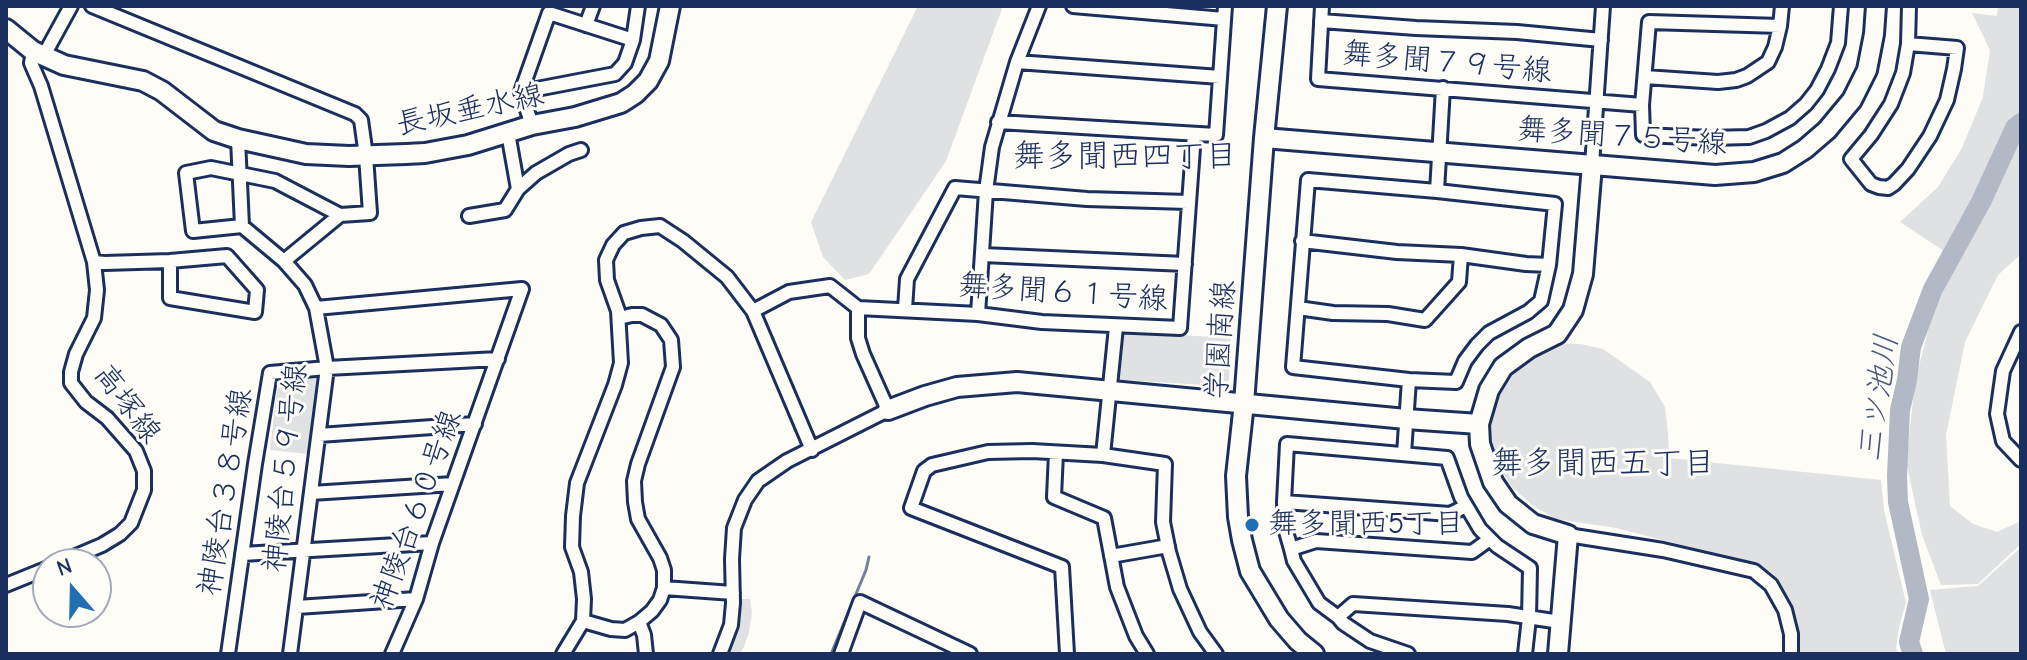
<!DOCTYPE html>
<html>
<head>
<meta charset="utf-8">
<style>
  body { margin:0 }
  #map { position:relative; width:2027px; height:660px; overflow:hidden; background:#fdfcf7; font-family:"Comic Neue",sans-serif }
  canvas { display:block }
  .frame { position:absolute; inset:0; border:8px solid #1b2f5e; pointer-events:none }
  .north { position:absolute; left:32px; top:548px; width:80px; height:80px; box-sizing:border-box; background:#fdfcf7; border:2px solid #a3aaba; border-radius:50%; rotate:340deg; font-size:22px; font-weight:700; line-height:32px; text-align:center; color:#1b2f5e }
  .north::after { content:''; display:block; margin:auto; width:28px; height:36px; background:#1f6fb2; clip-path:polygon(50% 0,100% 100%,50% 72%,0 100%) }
</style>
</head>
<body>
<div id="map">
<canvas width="2027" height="660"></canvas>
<div class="frame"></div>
<div class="north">N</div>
</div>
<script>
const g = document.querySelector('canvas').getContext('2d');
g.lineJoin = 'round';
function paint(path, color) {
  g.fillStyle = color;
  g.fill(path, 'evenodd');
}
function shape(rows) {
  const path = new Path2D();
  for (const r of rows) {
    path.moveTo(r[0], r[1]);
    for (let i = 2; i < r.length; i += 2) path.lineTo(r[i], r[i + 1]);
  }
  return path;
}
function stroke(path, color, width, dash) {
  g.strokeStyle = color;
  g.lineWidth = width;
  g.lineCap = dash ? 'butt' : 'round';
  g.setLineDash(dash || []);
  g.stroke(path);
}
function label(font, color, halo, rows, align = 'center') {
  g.font = font + ' "Comic Neue","Klee One",sans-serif';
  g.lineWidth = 6;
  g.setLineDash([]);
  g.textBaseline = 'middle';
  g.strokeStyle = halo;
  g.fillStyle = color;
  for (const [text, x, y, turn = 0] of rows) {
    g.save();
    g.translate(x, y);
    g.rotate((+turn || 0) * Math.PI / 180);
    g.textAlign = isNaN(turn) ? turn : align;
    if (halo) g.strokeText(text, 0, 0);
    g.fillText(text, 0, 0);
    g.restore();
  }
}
paint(shape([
  [918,6,1003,6,946,161,869,274,845,280,823,257,811,222],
  [1998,6,2021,6,2021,254,1998,275,1965,342,1946,435,1950,506,1973,524,1997,532,2021,521,2021,544,1978,584,1941,585,1922,535,1906,462,1915,382,1929,327,1956,259,1900,222,1938,187,1962,148,1983,97,1990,50,1972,13,1997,16],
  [1128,332,1231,338,1229,380,1223,386,1121,380,1117,375,1120,337],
  [1554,343,1580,344,1603,349,1650,382,1665,407,1668,433,1669,458,1881,480,1884,510,1906,603,1899,627,1896,649,1899,654,1799,654,1799,640,1792,608,1780,587,1761,569,1736,559,1616,528,1556,519,1532,505,1511,486,1498,466,1490,440,1489,415,1497,392,1510,373,1530,356],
  [319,378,308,454,270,450,277,389,291,379],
  [2021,547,2021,654,1946,654,1930,590,1978,586],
  [740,599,750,599,752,613,749,632,744,647,739,654,727,654,738,620]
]), '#e0e1e3');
stroke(shape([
  [831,654,866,570,869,557]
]), '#76819c', 3);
stroke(shape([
  [1913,654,1909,642,1919,599,1898,502,1897,476,1900,410,1907,380,1911,347,1933,289,1981,202,2015,128,2021,123]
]), '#b3b8c5', 20);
const street = shape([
  [92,6,355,114,361,120,366,156,370,213,340,215,275,181,211,168,186,173,193,231,242,226],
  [1073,6,1224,19],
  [1322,6,1318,79,1642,105,1643,135,1710,138,1749,137,1766,131,1790,118,1806,104,1817,90,1828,69,1838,43,1841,6],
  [1321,21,1416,28,1517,32,1601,40],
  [586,25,593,6],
  [633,40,638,6],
  [1908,44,1957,48,1954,69,1947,100,1930,136,1908,169,1894,184,1888,188,1879,187,1871,184,1851,159,1871,135,1891,104,1903,73,1908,44,1909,6],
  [33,51,31,63,41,86,94,262,97,290,94,318,76,354,71,372,71,383,86,402,107,418,136,451,144,471,144,490,131,523,120,534,102,545,57,564],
  [43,57,71,6],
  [1017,62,1220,77],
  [1645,77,1718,82,1736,80,1747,76,1768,62,1775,47,1780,26],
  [521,92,615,74,625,63,633,40,549,13,521,92,532,125],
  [1642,105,1649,22,1780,26,1782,6],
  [998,122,1216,135,1225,6],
  [238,139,242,226,284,261,305,285,316,308,327,368,290,654],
  [1592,165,1603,6],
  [518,189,536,173,569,154,581,150],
  [469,216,505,210,518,189,508,133],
  [1302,241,1397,252,1461,255,1526,264,1549,265],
  [983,255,1185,264],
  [284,261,340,215],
  [94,262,105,263,170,261,227,256,257,290,255,312,170,298,170,261],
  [316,308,522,289,432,543,416,599,392,654],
  [1298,308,1333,313,1388,314,1425,320,1459,282,1461,255],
  [905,309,907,279,955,188,1087,199,1188,202],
  [753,311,789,292,830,286,858,308],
  [978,314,986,191,992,147,1017,62,1039,6],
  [2021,332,2003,371,1997,414,2003,441,2021,460],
  [1409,380,1456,382,1465,361,1477,345,1489,333,1528,312,1541,301,1549,265,1555,204,1437,191],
  [319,435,475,424],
  [1056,453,1054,497,1104,518,1117,587,1136,636,1147,654],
  [1404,454,1409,380,1293,367,1308,180,1437,191,1443,88],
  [1103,455,1116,327],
  [311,493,453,484],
  [1284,502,1450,514,1466,506],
  [1568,535,1663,550,1754,571,1771,585,1785,610,1791,634,1791,654],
  [1291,549,1285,528,1284,502,1287,444,1447,458,1461,497,1480,529,1490,539],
  [242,554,432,543],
  [1111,556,1168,546],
  [6,585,48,568],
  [664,588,733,593],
  [297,607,416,599],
  [1338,617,1319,603,1294,561,1291,549,1316,541,1472,552,1490,539,1497,546,1530,568,1529,618,1525,654],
  [583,621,611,629,625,630,639,622,652,611,660,600,664,588,664,570,660,558,638,519,635,502,634,481,638,464,673,367,671,340,661,325,642,315,632,315,619,318],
  [639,622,644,635,646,654],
  [228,654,255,464,270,373,327,368,498,359],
  [563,654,583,621,584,599,581,572,572,547,573,516,577,483,615,385,621,363,618,311,607,280,606,260,613,245,624,233,641,228,660,226,683,241,727,277,753,311,812,450],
  [720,654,731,625,733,603,732,559,734,528,745,500,758,481,787,461,888,410,863,354,858,338,858,308,978,314,1042,322,1180,328,1194,134],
  [841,654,860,602,970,654],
  [1067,654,1062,567,911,508,924,471,932,465,988,452,1032,451,1103,455,1165,464,1163,522,1169,552,1180,589,1200,632,1216,654],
  [1408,654,1370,641,1343,623,1338,617,1353,604,1508,614,1560,622]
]);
const secondary = shape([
  [1277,6,1264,138,1244,403,1236,476,1238,517,1242,540,1250,571,1279,619,1298,641,1314,654],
  [6,29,33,51,64,65,143,81,162,91,214,131,238,139,306,154,349,156,406,154,425,153,468,145,532,125,575,117,621,103,635,94,648,81,659,61,670,6],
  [1264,138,1715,175,1754,172,1783,163,1805,149,1827,130,1852,100,1867,70,1874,34,1876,6],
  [888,410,925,396,957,387,1017,382,1406,419,1479,424],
  [1558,654,1568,535,1533,524,1508,504,1493,482,1480,444,1479,424,1489,390,1503,367,1529,348,1557,334,1573,310,1583,274,1592,165]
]);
stroke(street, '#1b2f5e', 18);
stroke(secondary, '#1b2f5e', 24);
stroke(street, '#fdfcf7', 12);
stroke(secondary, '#fdfcf7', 18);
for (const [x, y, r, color] of [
  [1252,525,8,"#1f6fb2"]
]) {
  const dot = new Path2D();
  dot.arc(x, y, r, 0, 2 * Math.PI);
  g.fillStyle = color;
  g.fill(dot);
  stroke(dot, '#fdfcf7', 3);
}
label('30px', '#1b2f5e', '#fdfcf7', [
  ["舞多聞７９号線",1447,63,5],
  ["長坂垂水線",470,110,-12],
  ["舞多聞７５号線",1622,137,4],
  ["舞多聞６１号線",1063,293,4],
  ["学園南線",1221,340,-86],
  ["高塚線",127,404,53],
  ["神陵台５９号線",286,468,-84],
  ["神陵台３８号線",226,492,-81],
  ["神陵台６０号線",417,510,-70]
]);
label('30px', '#1b2f5e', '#fdfcf7', [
  ["舞多聞西5丁目",1268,525]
], 'left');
label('32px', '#1b2f5e', '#fdfcf7', [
  ["舞多聞西四丁目",1125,157],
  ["舞多聞西五丁目",1603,464]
]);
label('italic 32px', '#49587d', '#fdfcf7', [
  ["三ツ池川",1879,398,-82]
]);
</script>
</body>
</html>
